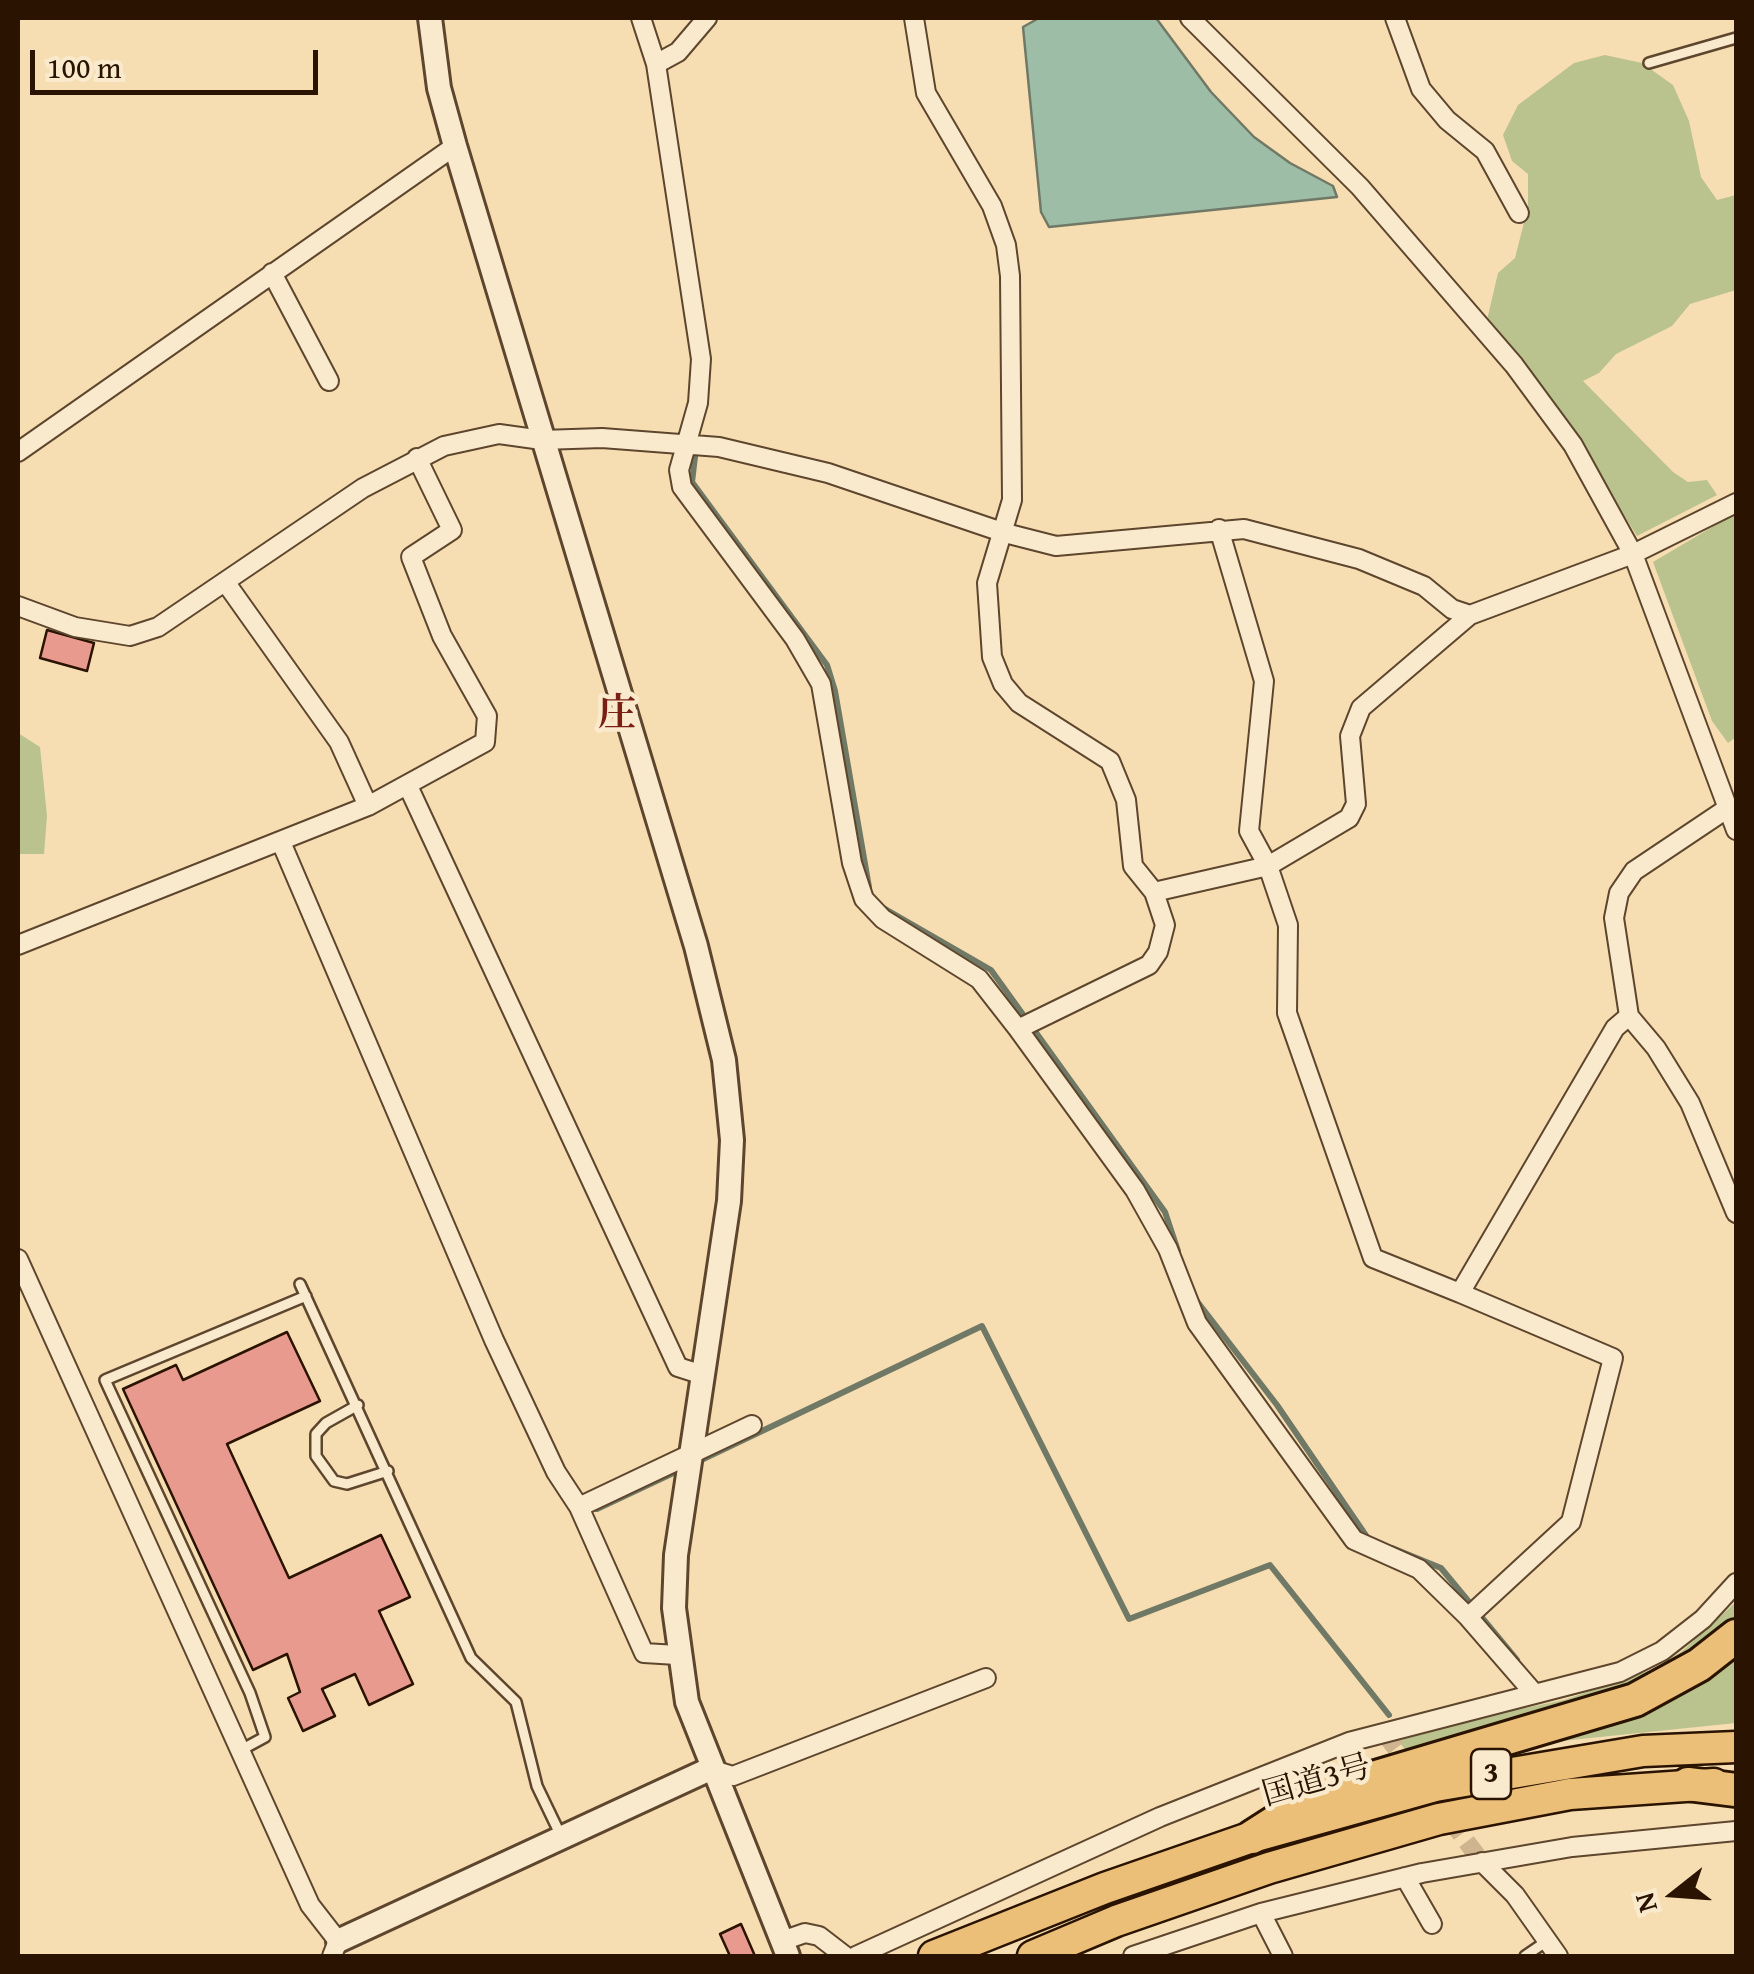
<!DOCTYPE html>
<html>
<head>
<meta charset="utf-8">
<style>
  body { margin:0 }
  #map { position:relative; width:1754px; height:1974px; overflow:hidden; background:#f7deb2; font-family:"Gentium Book Plus",serif }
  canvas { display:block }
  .frame { position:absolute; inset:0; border:20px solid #2a1301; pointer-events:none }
  .north { position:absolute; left:1624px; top:1844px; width:100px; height:100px; -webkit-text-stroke:8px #faeacd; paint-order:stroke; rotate:253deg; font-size:28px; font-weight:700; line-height:40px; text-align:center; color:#2a1301 }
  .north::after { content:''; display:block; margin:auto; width:35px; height:45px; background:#2a1301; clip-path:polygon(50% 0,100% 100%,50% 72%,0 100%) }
  .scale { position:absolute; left:30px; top:50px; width:288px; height:45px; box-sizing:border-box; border:5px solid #2a1301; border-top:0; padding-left:12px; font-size:30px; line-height:35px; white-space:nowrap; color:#2a1301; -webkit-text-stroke:8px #faeacd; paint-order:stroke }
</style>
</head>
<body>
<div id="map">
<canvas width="1754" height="1974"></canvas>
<div class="frame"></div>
<div class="north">N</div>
<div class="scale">100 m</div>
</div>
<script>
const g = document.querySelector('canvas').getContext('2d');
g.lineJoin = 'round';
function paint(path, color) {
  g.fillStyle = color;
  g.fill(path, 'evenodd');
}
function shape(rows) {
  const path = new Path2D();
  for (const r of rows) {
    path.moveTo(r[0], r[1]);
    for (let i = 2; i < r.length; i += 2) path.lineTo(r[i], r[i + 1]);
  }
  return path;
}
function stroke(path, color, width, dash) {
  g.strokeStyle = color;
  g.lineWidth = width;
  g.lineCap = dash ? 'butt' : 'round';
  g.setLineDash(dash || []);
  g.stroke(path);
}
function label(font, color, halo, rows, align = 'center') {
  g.font = font + ' "Gentium Book Plus","Noto Serif JP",serif';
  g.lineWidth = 9;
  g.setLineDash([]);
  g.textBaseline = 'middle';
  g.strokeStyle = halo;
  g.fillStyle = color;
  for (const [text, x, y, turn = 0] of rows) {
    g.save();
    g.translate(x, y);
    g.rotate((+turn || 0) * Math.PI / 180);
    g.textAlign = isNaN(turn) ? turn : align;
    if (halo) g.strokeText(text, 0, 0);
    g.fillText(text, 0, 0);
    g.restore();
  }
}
paint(shape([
  [1605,55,1642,63,1673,85,1689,121,1701,177,1717,200,1736,195,1736,290,1690,304,1672,326,1616,354,1599,373,1583,381,1673,472,1688,482,1707,480,1717,495,1637,536,1553,400,1487,320,1498,273,1515,258,1528,207,1528,174,1512,161,1503,135,1518,105,1574,63],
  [1736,513,1736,737,1728,743,1712,721,1653,562],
  [18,733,40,747,47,816,44,854,18,854],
  [1736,1602,1736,1622,1646,1686,1407,1752,1399,1742,1414,1731,1564,1700,1651,1670,1681,1652],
  [1736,1644,1736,1723,1542,1743]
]), '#bac28e');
const water = shape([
  [1039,18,1156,18,1211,92,1254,137,1290,163,1333,186,1337,197,1049,227,1041,212,1023,27,1039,18]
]);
paint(water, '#9ebda7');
stroke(water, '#707965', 2.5);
stroke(shape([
  [695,457,692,482,827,665,835,691,869,887],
  [880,906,991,970,1165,1212,1178,1251],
  [1196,1300,1277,1405,1367,1537],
  [695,1463,982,1326,1129,1619,1270,1565,1389,1715],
  [597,1509,684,1468],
  [1392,1548,1441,1568,1517,1660]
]), '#707965', 6);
const building = shape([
  [47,630,94,643,87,671,40,658,47,630],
  [287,1332,320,1401,227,1444,289,1578,381,1535,410,1597,379,1611,413,1684,369,1705,355,1674,322,1689,335,1716,303,1731,288,1698,300,1692,287,1654,253,1670,123,1389,176,1365,183,1380,287,1332],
  [741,1924,755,1956,730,1956,720,1934,741,1924]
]);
paint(building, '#e99a8f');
stroke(building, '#2a1301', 2.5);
stroke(shape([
  [1385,1734,1482,1862]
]), '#ceb58f', 18, [18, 9]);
const service = shape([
  [1649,63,1736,38],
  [300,1284,471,1658,516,1702,537,1786,561,1836],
  [358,1405,326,1423,316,1434,316,1456,334,1481,347,1484,388,1471],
  [241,1750,265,1737,250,1693,105,1380,306,1296],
  [1525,1956,1547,1941]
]);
const minor = shape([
  [641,18,656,64,701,359,698,403,679,470,682,487,795,639,821,684,852,863,864,899,883,919,979,979,1018,1029,1135,1190,1168,1249,1197,1323,1354,1540,1419,1569,1468,1617,1533,1692],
  [914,18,926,93,992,206,1006,245,1010,276,1012,500,987,583,992,657,1003,684,1019,703,1110,761,1126,800,1133,866,1154,892],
  [1190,18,1360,187,1514,365,1573,445,1633,554,1736,830],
  [1395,18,1421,89,1447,120,1485,151,1519,213],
  [656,64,678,52,707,18],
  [272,273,329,381],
  [18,452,455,146],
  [1219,529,1264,681,1249,831,1268,866,1288,925,1287,1013,1373,1258,1460,1293],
  [226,583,339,742,368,806],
  [18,606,75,627,130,636,158,627,363,488,444,446,499,434,542,440,602,438,719,447,828,473,1005,533,1056,546,1244,529,1359,559,1424,586,1452,609,1470,615],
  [408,786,678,1367,703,1375],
  [281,842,494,1340,556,1472,579,1507,644,1653,677,1655],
  [18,945,368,806,485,742,487,716,442,636,411,557,452,530,417,458],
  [1629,1016,1656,1048,1690,1103,1736,1213],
  [1018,1029,1149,965,1158,952,1165,925,1154,892,1268,866,1349,818,1356,804,1350,736,1361,708,1470,615,1633,554,1736,503],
  [18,1259,310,1905,338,1941,332,1956],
  [579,1507,752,1425],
  [1468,1617,1571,1522,1613,1358,1460,1293,1615,1028,1629,1016,1614,918,1619,893,1634,871,1728,808],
  [710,1769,733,1776,986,1678],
  [1482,1862,1515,1895,1558,1956],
  [1405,1877,1432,1924],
  [1261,1913,1283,1956],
  [782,1941,805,1933,819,1936,845,1956],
  [856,1956,1160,1817,1349,1742,1620,1672,1662,1651,1703,1619,1736,1583],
  [1133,1956,1261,1913,1422,1873,1572,1847,1736,1831]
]);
const tertiary = shape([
  [430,18,439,88,455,146,696,946,724,1060,732,1140,729,1201,676,1555,674,1608,687,1702,788,1956],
  [338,1941,710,1769]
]);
const trunk = shape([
  [934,1956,1105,1888,1252,1837,1435,1786,1643,1751,1736,1747],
  [1033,1956,1116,1921,1269,1868,1439,1819,1570,1794,1714,1784]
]);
const motorway = shape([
  [1688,1784,1736,1790],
  [1252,1837,1319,1794,1635,1700,1699,1665,1736,1636]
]);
stroke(service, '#5d462d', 14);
stroke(minor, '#5d462d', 22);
stroke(tertiary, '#5d462d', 28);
stroke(trunk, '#2a1301', 35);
stroke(motorway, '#2a1301', 38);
stroke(service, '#faeacd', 9);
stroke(minor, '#faeacd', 18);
stroke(tertiary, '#faeacd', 22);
stroke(trunk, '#ecbf79', 30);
stroke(motorway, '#ecbf79', 32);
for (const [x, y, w] of [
  [1491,1774,40]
]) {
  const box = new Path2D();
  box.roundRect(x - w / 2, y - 25, w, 50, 8);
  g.fillStyle = '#faeacd';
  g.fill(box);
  stroke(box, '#2a1301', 2.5);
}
label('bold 30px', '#2a1301', null, [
  ["3",1491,1774]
]);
label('32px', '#2a1301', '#faeacd', [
  ["国道3号",1317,1782,-16]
]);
label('bold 38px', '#7a1f14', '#faeacd', [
  ["庄",617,715]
]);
</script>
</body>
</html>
